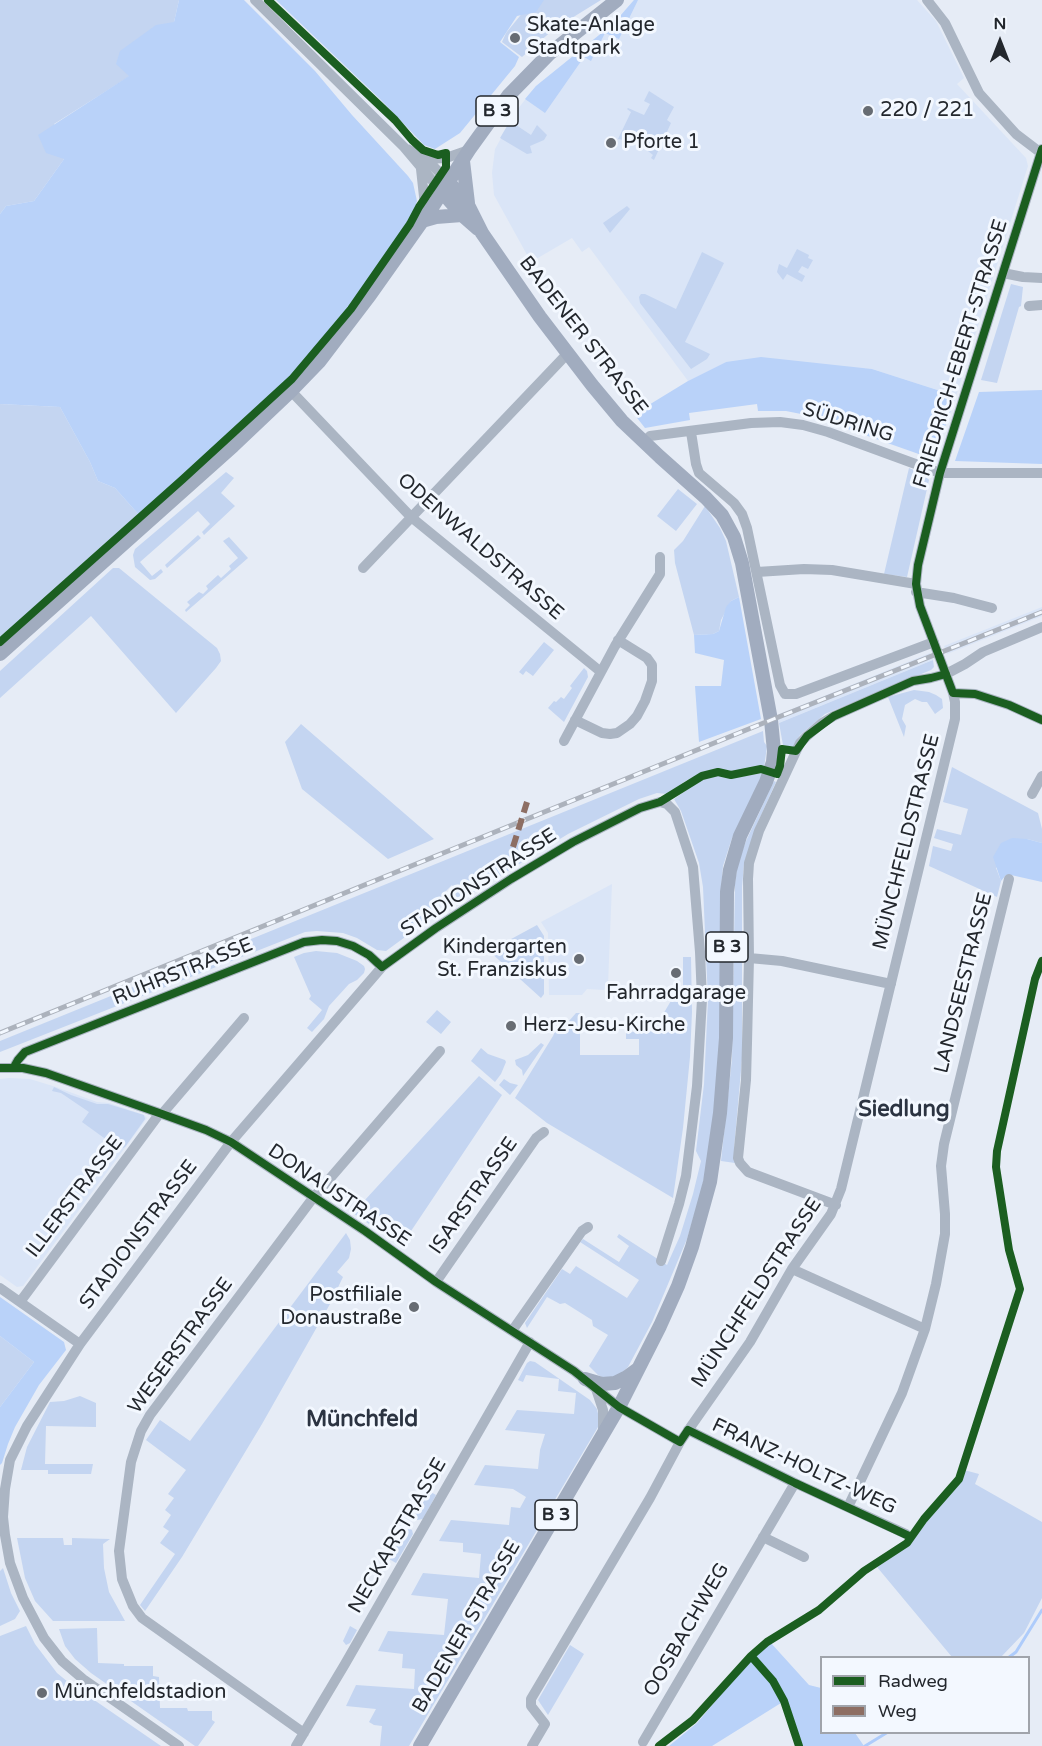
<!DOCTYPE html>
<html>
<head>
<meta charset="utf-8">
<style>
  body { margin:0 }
  #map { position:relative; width:1042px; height:1746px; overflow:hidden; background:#e6ecf6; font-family:"Varela Round",sans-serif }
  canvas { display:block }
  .legend { position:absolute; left:820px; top:1656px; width:210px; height:78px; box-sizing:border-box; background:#f3f8ff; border:2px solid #a0a4ab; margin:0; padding:8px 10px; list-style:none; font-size:18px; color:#23272d }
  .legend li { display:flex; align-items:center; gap:12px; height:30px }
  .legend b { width:30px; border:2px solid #a0a4ab }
  .north { position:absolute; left:970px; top:12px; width:60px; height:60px; -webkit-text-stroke:4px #f3f8ff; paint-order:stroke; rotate:0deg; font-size:16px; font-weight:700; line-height:24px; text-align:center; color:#23272d }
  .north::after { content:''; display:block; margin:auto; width:21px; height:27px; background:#23272d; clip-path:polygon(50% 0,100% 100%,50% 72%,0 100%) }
</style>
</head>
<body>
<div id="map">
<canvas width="1042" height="1746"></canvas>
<ul class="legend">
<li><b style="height:8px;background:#1b5e20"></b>Radweg</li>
<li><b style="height:8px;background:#8d6e63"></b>Weg</li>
</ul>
<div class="north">N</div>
</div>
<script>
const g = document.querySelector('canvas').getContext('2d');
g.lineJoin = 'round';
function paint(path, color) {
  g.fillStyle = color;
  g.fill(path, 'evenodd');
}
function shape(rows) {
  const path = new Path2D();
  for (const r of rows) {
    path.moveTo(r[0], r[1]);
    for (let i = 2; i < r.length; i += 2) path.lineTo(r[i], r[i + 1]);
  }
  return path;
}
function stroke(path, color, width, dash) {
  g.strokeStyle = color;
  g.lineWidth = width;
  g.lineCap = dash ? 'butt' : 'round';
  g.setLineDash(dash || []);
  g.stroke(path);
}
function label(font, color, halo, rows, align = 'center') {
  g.font = font + ' "Varela Round",sans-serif';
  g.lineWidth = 6;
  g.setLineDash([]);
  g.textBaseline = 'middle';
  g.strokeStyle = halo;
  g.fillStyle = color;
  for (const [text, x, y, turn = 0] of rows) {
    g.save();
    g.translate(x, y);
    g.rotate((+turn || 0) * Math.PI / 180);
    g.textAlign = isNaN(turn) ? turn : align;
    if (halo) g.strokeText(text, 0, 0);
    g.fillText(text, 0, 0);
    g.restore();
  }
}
paint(shape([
  [634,0,917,0,936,21,964,78,957,84,1026,158,1028,166,956,396,872,369,726,362,688,381,589,247,582,252,572,238,531,262,494,195,492,173,495,149,517,110,536,86,614,23],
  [1042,607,1042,616,947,654,944,646],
  [930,653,933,660,779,723,777,715],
  [612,884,608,985,604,990,587,989,582,995,549,995,548,933,541,922],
  [9,1078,30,1079,56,1087,97,1102,109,1103,144,1115,147,1118,23,1286,17,1287,0,1275,0,1079]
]), '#dae5f7');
paint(shape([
  [0,0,179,0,174,22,130,76,54,124,64,159,34,201,6,206,0,214],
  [533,0,601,0,554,29,522,57,502,42,506,33],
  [649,91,674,107,667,120,671,123,654,160,651,158,653,155,648,151,648,149,627,135,623,140,618,139,631,112,627,109,628,108,644,115,650,104,644,101],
  [510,121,531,135,537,125,547,135,544,140,530,146,532,153,527,154,500,138],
  [627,206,630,209,610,233,603,223],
  [797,249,809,255,808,258,813,260,808,269,802,266,798,272,805,276,802,282,787,274,783,280,777,272,779,264,787,268],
  [702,252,724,263,685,342,710,354,707,359,691,369,640,303,639,297,641,294,645,294,676,309],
  [1011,284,1023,287,1021,306,1019,307,997,383,981,380],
  [0,404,60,407,90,462,98,481,115,488,139,515,0,638],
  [909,468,924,474,929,480,907,577,884,574],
  [226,472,234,478,221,493,235,506,204,535,202,532,210,524,198,511,140,562,152,576,161,569,163,572,155,579,150,580,135,567,133,555,135,549],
  [678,489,697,504,676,531,657,516],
  [705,506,720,528,726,541,739,597,731,601,721,620,719,631,713,634,694,635,675,563,674,550,683,541],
  [198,535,201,538,167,568,165,565],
  [229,537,248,558,186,612,185,610,190,605,187,602,199,592,203,594,208,589,206,586,218,575,221,578,231,569,229,566,238,558,223,541],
  [113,568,119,568,217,648,220,654,221,661,216,668,176,713,91,616,0,698,0,671],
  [544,642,554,650,533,676,526,671,523,675,519,672],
  [933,660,934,667,931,670,825,714,800,735,793,747,783,745,779,723],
  [584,668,587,671,588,677,564,722,548,708,554,701,556,702,561,697,564,699,572,688,570,686],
  [914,690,929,692,936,695,942,699,943,708,935,714,927,702,922,702,915,699,905,705,902,719,906,726,904,737,888,697],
  [301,724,434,839,388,859,302,789,285,742],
  [763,731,764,742,767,746,764,768,758,767,732,773,712,770,701,773,684,782,667,794,657,793,639,799,568,834,456,903,454,900,455,892,452,885,444,893,427,921,386,951,377,950,357,938,343,933,317,931,305,932,0,1052,0,1041],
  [952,767,1038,813,1042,829,1042,843,1027,839,996,868,1001,881,997,897,929,866,933,846,951,851,953,844,934,838,937,829,961,835,968,809,943,802],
  [763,773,756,791,732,838,723,866,721,889,720,1047,715,1109,708,1160,700,1196,687,1239,652,1322,628,1367,617,1377,604,1378,598,1375,589,1366,608,1335,593,1326,592,1320,565,1303,560,1304,547,1297,527,1328,525,1323,562,1269,570,1274,576,1266,627,1298,639,1280,580,1242,583,1239,619,1262,629,1246,617,1237,619,1234,667,1265,680,1236,693,1194,701,1161,696,1151,704,1084,708,1000,703,887,699,863,681,811,674,799,702,779,713,775,733,778],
  [774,781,776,782,757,824,744,864,742,887,742,1059,734,1149,735,1163,721,1161,732,1059,735,883,738,862,746,841],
  [537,925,544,936,544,994,541,998,489,951],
  [316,951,337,953,357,961,364,966,365,969,364,973,357,980,349,984,329,1006,324,1019,312,1032,307,1028,322,1010,309,999,311,996,294,957,304,953],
  [683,957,691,957,692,1012,690,1057,683,1128,673,1198,547,1123,515,1098,553,1036,556,1029,569,1021,576,1013,580,1013,580,1055,639,1055,639,1039,626,1039,626,1032,661,1031,662,1016,675,994,683,993],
  [437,1010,451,1022,441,1034,426,1022],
  [541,1043,544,1045,523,1076,522,1070,516,1065,515,1060,528,1055],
  [481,1048,488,1054,505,1060,506,1062,501,1074,495,1082,471,1061],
  [479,1076,502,1095,401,1246,353,1213],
  [504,1079,510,1083,518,1085,510,1095,499,1085],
  [54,1087,71,1095,97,1104,108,1104,144,1115,145,1119,125,1147,123,1148,118,1148,82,1122,89,1112,61,1093,52,1091],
  [346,1233,350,1240,351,1249,349,1258,337,1272,343,1277,330,1304,262,1424,182,1557,145,1611,140,1605,175,1554,160,1543,169,1531,163,1527,171,1515,165,1510,174,1498,168,1494,186,1470,146,1440,160,1420,190,1441],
  [0,1336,34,1362,0,1407],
  [530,1361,535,1362,590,1400,597,1409,599,1418,598,1427,409,1746,380,1746,382,1726,374,1725,369,1722,376,1709,346,1706,356,1685,414,1689,415,1669,402,1668,403,1654,378,1651,388,1631,444,1635,448,1599,411,1595,423,1573,479,1578,481,1554,463,1552,463,1543,439,1541,451,1520,509,1525,511,1507,520,1508,526,1497,513,1489,474,1485,485,1465,538,1469,540,1450,545,1434,505,1430,517,1410,574,1414,576,1393,558,1391,559,1379,526,1375,523,1382,518,1380,527,1363],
  [80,1396,96,1403,96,1427,46,1426,45,1464,93,1464,91,1474,48,1474,48,1470,21,1470,27,1447,50,1402,64,1401],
  [964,1470,979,1474,975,1484,1042,1522,1042,1598,1024,1633,1001,1657,952,1657,877,1567,901,1551,910,1542,920,1526,962,1479],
  [429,1491,436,1495,423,1519,417,1520,416,1515],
  [408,1528,412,1530,413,1534,396,1563,389,1559],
  [17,1538,63,1538,64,1545,72,1545,72,1538,110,1539,103,1544,104,1568,109,1592,125,1621,53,1621,35,1601,25,1578],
  [3,1568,11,1593,20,1611,15,1619,0,1626,0,1571],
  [26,1626,35,1644,57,1673,68,1682,161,1746,0,1746,0,1636],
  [350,1626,357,1630,350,1643,346,1645,343,1641],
  [97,1628,98,1663,124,1664,124,1666,153,1666,153,1676,159,1677,160,1708,187,1708,188,1711,212,1711,212,1720,215,1722,198,1746,195,1746,91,1673,75,1659,65,1646,59,1629],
  [570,1645,584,1654,548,1715,538,1700]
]), '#c4d5f1');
paint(shape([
  [179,0,244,0,315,71,352,115,408,176,413,183,417,201,414,211,381,263,349,309,318,348,288,381,139,515,115,488,98,481,90,462,60,407,0,404,0,214,6,206,34,201,64,159,46,153,38,135,129,76,116,64,120,51,156,25,174,22],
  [276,0,544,0,536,12,517,16,500,42,519,57,515,66,460,133,435,149,424,145,381,100],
  [634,0,638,0,619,39,605,33,591,61,584,57,545,113,525,99,536,86,614,23],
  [761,357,872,369,956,396,935,455,930,458,811,416,786,411,758,411,757,404,689,413,690,420,645,428,634,414,688,381,726,362],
  [1042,390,1042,464,955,461,979,392],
  [739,597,761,719,699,742,695,686,721,686,724,660,695,653,694,635,713,634,719,631,726,607,731,601],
  [1012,838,1027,839,1042,843,1042,882,1011,875,1006,875,1001,881,993,857,1001,843],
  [0,1297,64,1342,66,1350,39,1385,15,1427,8,1444,2,1463,0,1465,0,1407,34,1362,0,1336],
  [770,1642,809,1685,821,1688,822,1732,855,1733,864,1746,796,1746,787,1715,781,1703,712,1746,669,1746,697,1723,750,1660]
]), '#b9d2f9');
stroke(shape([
  [1008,1658,1016,1652,1042,1610],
  [865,1746,888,1732]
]), '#aeccfb', 3);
stroke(shape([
  [255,0,404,147,442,192],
  [927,0,945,23,979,93,1016,134,1041,153],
  [407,149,426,159,449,182],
  [426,159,446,158,469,150],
  [421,169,426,215],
  [1003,273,1023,277,1042,278],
  [1029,306,1042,305],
  [291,391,411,517,601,672],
  [691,432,696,464,699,473,734,503,742,514,747,528,780,685,785,694,796,694,934,642],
  [644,442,650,436,751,423,780,422,803,425,828,432,940,473,1042,473],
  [363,568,568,353],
  [757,572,804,569,832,570,916,584],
  [916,592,954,598,992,608],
  [953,693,975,694,1009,705,1042,720],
  [575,720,602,733,610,734,617,733,630,724,637,716,645,701,652,681,652,665,647,658,618,640],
  [564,741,615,646,660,574,660,557],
  [1032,794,1042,776],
  [749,958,782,961,891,984],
  [14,1067,18,1060,25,1052,304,942,322,940,337,941,353,946,369,955,382,967],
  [0,1068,23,1068,46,1073,162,1114,206,1130,231,1142,365,1231,436,1282,574,1371,619,1407,680,1442],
  [162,1114,244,1018],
  [836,1205,748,1172,740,1163,738,1158,746,1080,747,1043,749,958,748,879,749,863,759,831,800,743,807,736,822,723,834,716,913,681,931,678,946,674,965,664,983,652,1042,627],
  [792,1269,925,1329],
  [436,1282,536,1138,544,1132],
  [0,1288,80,1344],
  [20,1302,160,1113],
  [512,1331,582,1231,588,1227],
  [596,1389,603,1410,603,1432],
  [688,1430,795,1483,906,1534],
  [848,1507,902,1393,925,1329,936,1284,945,1234,945,1214,941,1166,944,1144,1009,879],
  [763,1537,804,1557],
  [304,1733,142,1618,133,1606,122,1579,119,1551,131,1462,141,1431,150,1415,313,1198,440,1051],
  [643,1742,795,1483],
  [179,1746,83,1679,62,1661,44,1638,23,1598,10,1563,5,1535,3,1517,5,1489,10,1460,27,1426,80,1344,231,1142,382,967,436,928,511,879,573,842,640,808,660,802,667,804,675,812,693,867,700,952,702,999,697,1086,686,1176,679,1204,661,1261],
  [296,1746,345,1664,530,1342],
  [532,1746,545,1724,531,1706,531,1699,650,1498,680,1442,750,1342,792,1269,831,1214,841,1189,955,719,955,702,953,693,920,606,916,584,918,565,940,473,1042,149]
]), '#abb5c3', 10);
stroke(shape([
  [463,161,468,203],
  [442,192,462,215,478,229],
  [422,221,436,217,462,215],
  [0,654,233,446,291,391,319,362,370,295,433,206,469,150,508,96,549,54,617,0],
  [585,1379,602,1384,615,1383,627,1377,638,1369],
  [420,1746,619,1407,660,1326,678,1286,692,1247,710,1182,720,1113,726,1038,727,892,730,870,740,836,766,782,773,762,774,751,771,720,742,563,734,537,722,515,706,498,660,457,622,421,592,385,540,317,482,233,469,207,449,182]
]), '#a1acbf', 14);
const rail = shape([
  [0,1033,756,726,1042,612]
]);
stroke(rail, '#acb2bc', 5);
stroke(rail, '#f3f8ff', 3, [9]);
stroke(shape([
  [513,847,527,802]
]), '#8d6e63', 6, [12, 6]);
stroke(shape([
  [1042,149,940,473,918,565,916,584,920,606,953,693,975,694,1009,705,1042,720],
  [0,642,183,479,292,379,351,309,410,224,419,207,446,167,446,153,438,155,423,150,412,140,395,120,268,0],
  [14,1067,18,1060,25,1052,304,942,322,940,337,941,353,946,369,955,382,967,436,928,511,879,573,842,640,808,660,802,702,776,718,772,731,775,761,769,777,774,780,766,782,749,796,751,807,736,834,716,913,681,931,678,946,674],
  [0,1068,23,1068,46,1073,162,1114,206,1130,231,1142,365,1231,436,1282,574,1371,619,1407,680,1442,688,1430,795,1483,911,1537],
  [751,1656,773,1681,784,1701,799,1746],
  [659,1746,693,1720,751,1656,767,1642,819,1610,864,1571,907,1543,924,1519,959,1479,1020,1289,1009,1250,996,1167,997,1151,1035,979,1042,961]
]), '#1b5e20', 8);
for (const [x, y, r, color] of [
  [515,38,6,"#676c73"],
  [868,111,6,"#676c73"],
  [611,143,6,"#676c73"],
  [579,959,6,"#676c73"],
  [676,973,6,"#676c73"],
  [511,1026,6,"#676c73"],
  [414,1307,6,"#676c73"],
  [42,1693,6,"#676c73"]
]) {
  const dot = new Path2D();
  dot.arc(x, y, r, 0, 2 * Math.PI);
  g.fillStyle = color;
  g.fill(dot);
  stroke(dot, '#f3f8ff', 2);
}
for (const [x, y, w] of [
  [497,111,42],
  [727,947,42],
  [556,1515,42]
]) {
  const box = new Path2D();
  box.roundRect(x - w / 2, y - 15, w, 30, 4.5);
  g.fillStyle = '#f3f8ff';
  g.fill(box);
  stroke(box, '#23272d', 1.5);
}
label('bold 18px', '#23272d', null, [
  ["B 3",497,111],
  ["B 3",727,947],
  ["B 3",556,1515]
]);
label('20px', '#23272d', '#f3f8ff', [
  ["Skate-Anlage",527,26],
  ["Stadtpark",527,49],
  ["220 / 221",880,111],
  ["Pforte 1",623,143],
  ["Kindergarten",567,948,"right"],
  ["St. Franziskus",567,971,"right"],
  ["Fahrradgarage",676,994,"center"],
  ["Herz-Jesu-Kirche",523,1026],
  ["Postfiliale",402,1296,"right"],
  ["Donaustraße",402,1319,"right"],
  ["Münchfeldstadion",54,1693]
], 'left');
label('20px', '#23272d', '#f3f8ff', [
  ["BADENER STRASSE",583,336,52],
  ["FRIEDRICH-EBERT-STRASSE",961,354,-73],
  ["SÜDRING",848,423,17],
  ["ODENWALDSTRASSE",480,547,41],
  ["MÜNCHFELDSTRASSE",907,842,-76],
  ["STADIONSTRASSE",479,883,-33],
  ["RUHRSTRASSE",183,972,-22],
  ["LANDSEESTRASSE",964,983,-76],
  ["DONAUSTRASSE",339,1196,34],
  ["ISARSTRASSE",474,1196,-55],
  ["ILLERSTRASSE",75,1197,-53],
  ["STADIONSTRASSE",139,1235,-53],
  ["MÜNCHFELDSTRASSE",757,1293,-57],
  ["WESERSTRASSE",181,1346,-54],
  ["FRANZ-HOLTZ-WEG",804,1467,25],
  ["NECKARSTRASSE",398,1536,-60],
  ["BADENER STRASSE",467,1627,-60],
  ["OOSBACHWEG",687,1630,-60]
]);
label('bold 22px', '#2c3442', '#f3f8ff', [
  ["Siedlung",904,1110],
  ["Münchfeld",362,1420]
]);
</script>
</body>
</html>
